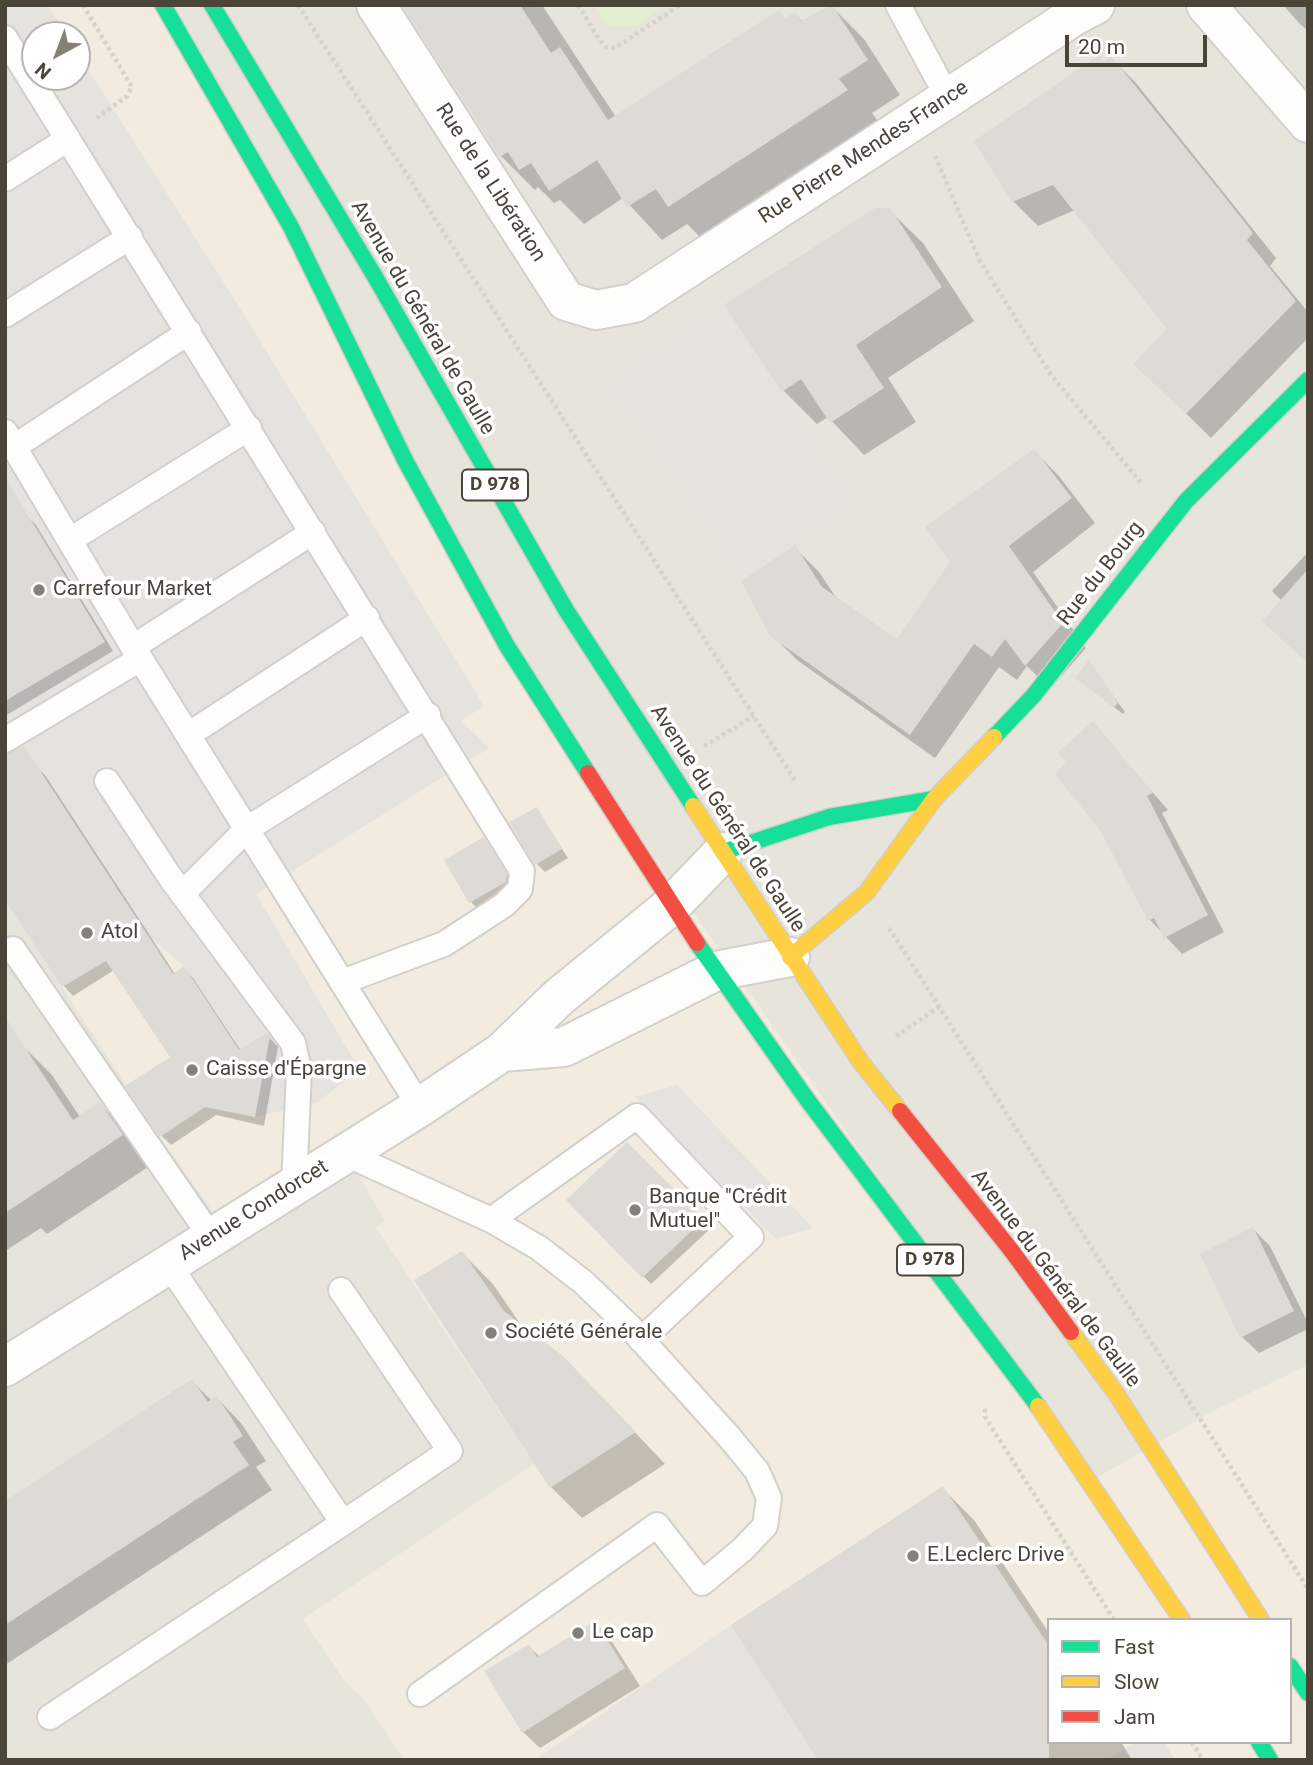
<!DOCTYPE html>
<html>
<head>
<meta charset="utf-8">
<style>
  body { margin:0 }
  #map { position:relative; width:1313px; height:1765px; overflow:hidden; background:#f4f2ee; font-family:Roboto,sans-serif }
  canvas { display:block }
  .frame { position:absolute; inset:0; border:7px solid #4b4439; pointer-events:none }
  .legend { position:absolute; left:1047px; top:1618px; width:245px; height:126px; box-sizing:border-box; background:#fff; border:2px solid #b7b4b0; margin:0; padding:9px 12px; list-style:none; font-size:21px; color:#4b4439 }
  .legend li { display:flex; align-items:center; gap:14px; height:35px }
  .legend b { width:35px; border:2px solid #b7b4b0 }
  .north { position:absolute; left:21px; top:21px; width:70px; height:70px; box-sizing:border-box; background:#fff; border:2px solid #b7b4b0; border-radius:50%; rotate:221deg; font-size:19px; font-weight:700; line-height:28px; text-align:center; color:#4b4439 }
  .north::after { content:''; display:block; margin:auto; width:24px; height:32px; background:#868178; clip-path:polygon(50% 0,100% 100%,50% 72%,0 100%) }
  .scale { position:absolute; left:1065px; top:35px; width:142px; height:32px; box-sizing:border-box; border:4px solid #4b4439; border-top:0; padding-left:9px; font-size:21px; line-height:24px; white-space:nowrap; color:#4b4439; -webkit-text-stroke:5px #fff; paint-order:stroke }
</style>
</head>
<body>
<div id="map">
<canvas width="1313" height="1765"></canvas>
<div class="frame"></div>
<ul class="legend">
<li><b style="height:9px;background:#16e098"></b>Fast</li>
<li><b style="height:9px;background:#ffcf43"></b>Slow</li>
<li><b style="height:9px;background:#f24e42"></b>Jam</li>
</ul>
<div class="north">N</div>
<div class="scale">20 m</div>
</div>
<script>
const g = document.querySelector('canvas').getContext('2d');
g.lineJoin = 'round';
function paint(path, color) {
  g.fillStyle = color;
  g.fill(path, 'evenodd');
}
function shape(rows) {
  const path = new Path2D();
  for (const r of rows) {
    path.moveTo(r[0], r[1]);
    for (let i = 2; i < r.length; i += 2) path.lineTo(r[i], r[i + 1]);
  }
  return path;
}
function stroke(path, color, width, dash) {
  g.strokeStyle = color;
  g.lineWidth = width;
  g.lineCap = dash ? 'butt' : 'round';
  g.setLineDash(dash || []);
  g.stroke(path);
}
function label(font, color, halo, rows, align = 'center') {
  g.font = font + ' Roboto,sans-serif';
  g.lineWidth = 7;
  g.setLineDash([]);
  g.textBaseline = 'middle';
  g.strokeStyle = halo;
  g.fillStyle = color;
  for (const [text, x, y, turn = 0] of rows) {
    g.save();
    g.translate(x, y);
    g.rotate((+turn || 0) * Math.PI / 180);
    g.textAlign = isNaN(turn) ? turn : align;
    if (halo) g.strokeText(text, 0, 0);
    g.fillText(text, 0, 0);
    g.restore();
  }
}
paint(shape([
  [5,5,1308,5,1308,1760,5,1760],
  [35,35,77,35,77,77,35,77],
  [1049,1620,1290,1620,1290,1742,1049,1742]
]), '#e7e4dc');
paint(shape([
  [5,5,171,5,507,646,1091,1481,1215,1410,1308,1365,1308,1760,404,1760,363,1698,346,1683,303,1619,534,1464,376,1228,385,1221,346,1154,225,1229,160,1137,5,900],
  [35,35,77,35,77,77,35,77],
  [1049,1620,1290,1620,1290,1742,1049,1742]
]), '#f3ebdf');
paint(shape([
  [594,5,663,5,664,6,635,26,608,26]
]), '#e1eecf');
paint(shape([
  [5,5,48,5,66,35,35,35,35,77,77,77,77,52,241,310,484,706,461,721,489,748,256,894,359,1069,318,1102,255,1117,266,1058,254,1041,239,1050,184,966,148,935,5,719,5,701,105,641,28,513,5,526],
  [724,305,857,504,741,581,608,383],
  [677,1085,813,1228,776,1239,635,1097],
  [172,1223,177,1231,5,1342,5,1330],
  [731,1625,818,1760,535,1760],
  [1136,1742,1164,1742,1175,1760,1108,1759]
]), '#e6e3df');
paint(shape([
  [404,5,542,5,616,117,795,14,803,22,831,6,864,39,900,95,872,113,880,124,703,240,687,224,662,240,623,198,584,224,560,200,554,203,538,187,535,190,501,156],
  [1283,5,1308,5,1308,31,1299,23],
  [1111,58,1136,83,1276,258,1270,266,1308,312,1308,338,1211,438,1160,388,1170,329,1075,210,1038,226,1013,201,1105,63],
  [889,210,923,243,974,321,888,378,916,422,864,455,828,417,817,424,783,390],
  [1034,451,1058,475,1095,523,1033,572,1086,648,1050,689,1027,666,1017,680,999,667,935,758,797,660,772,635,794,547,819,572,837,599,897,641],
  [27,515,36,525,113,651,5,716,5,523],
  [1308,552,1308,663,1282,601,1272,591],
  [1089,663,1125,712,1123,714,1077,678],
  [1093,724,1168,810,1162,813,1224,932,1182,954,1150,920,1069,763],
  [35,766,45,775,175,974,184,969,193,978,241,1051,267,1035,278,1047,264,1126,216,1115,171,1145,161,1135,172,1057,114,970,73,996,64,986,5,897],
  [536,809,568,858,545,872,537,864],
  [483,840,514,884,479,910,471,902],
  [23,1046,52,1075,80,1117,100,1104,129,1134,151,1165,47,1234,41,1228,5,1251,5,1058],
  [627,1144,711,1228,651,1284,569,1200],
  [1253,1229,1270,1246,1308,1323,1308,1329,1259,1353,1242,1337],
  [462,1253,493,1284,523,1328,594,1389,665,1464,582,1518,551,1487],
  [192,1381,212,1401,217,1398,241,1423,266,1461,256,1467,272,1490,5,1665,5,1503],
  [943,1489,974,1520,1049,1633,1049,1742,1121,1742,1132,1760,820,1760],
  [595,1623,611,1640,640,1686,540,1748,523,1732,529,1646,540,1657]
]), '#0003');
paint(shape([
  [402,5,520,5,551,53,560,47,608,120,779,10,785,18,795,12,801,21,832,5,868,60,839,79,848,90,668,207,656,189,627,207,597,160,549,191,531,163,519,170,508,152,500,157],
  [1099,55,1104,61,1111,56,1220,191,1253,233,1247,240,1296,301,1186,414,1133,364,1167,329,1053,185,1012,202,974,141],
  [875,208,890,208,942,287,856,345,884,388,830,423,801,379,782,392,724,305],
  [1034,449,1072,498,1009,546,1063,623,1025,666,1005,639,992,657,974,644,910,735,770,636,741,581,795,545,822,587,897,639,950,562,925,527],
  [5,477,105,642,5,701],
  [1308,569,1308,664,1262,621],
  [1089,660,1118,703,1114,707,1075,678],
  [1093,721,1153,793,1147,796,1208,915,1164,938,1154,918,1148,921,1100,830,1055,774,1066,763,1058,752],
  [24,746,173,974,184,966,239,1050,267,1033,270,1036,255,1117,205,1107,160,1137,125,1086,170,1057,106,961,62,987,5,900,5,755],
  [537,807,562,849,535,865,509,822],
  [484,837,507,874,506,882,469,903,444,860],
  [5,1017,73,1120,100,1102,123,1135,5,1213],
  [627,1142,704,1219,642,1278,566,1200],
  [1253,1227,1294,1311,1240,1338,1200,1254],
  [462,1251,504,1311,563,1356,636,1432,550,1488,414,1280],
  [192,1379,208,1402,217,1396,243,1436,233,1442,249,1465,5,1625,5,1501],
  [943,1486,1049,1646,1049,1760,818,1760,731,1625],
  [595,1621,625,1668,522,1733,484,1671,529,1644,537,1657]
]), '#dedbd6');
const lane = shape([
  [898,5,948,98],
  [5,38,522,871,520,889,504,905,444,944,342,982],
  [5,179,68,139],
  [5,315,130,237],
  [5,432,133,647,420,1107],
  [14,447,189,332],
  [70,540,249,428],
  [133,647,313,532],
  [188,735,367,618],
  [5,740,140,659],
  [107,781,170,877,293,1043,299,1070,294,1186],
  [182,894,247,829,428,715],
  [13,949,211,1237],
  [346,1154,491,1220,539,1248,583,1282,629,1326,730,1438,757,1471,769,1498,765,1526,742,1550,702,1583,657,1525,420,1694],
  [491,1220,637,1116,751,1237,641,1340],
  [169,1265,343,1523,450,1451,341,1290],
  [50,1717,343,1523]
]);
const street = shape([
  [376,5,566,301,596,310,634,303,1074,16,1095,5],
  [1206,5,1308,123],
  [502,1052,564,1047,716,971,790,957],
  [5,1367,420,1107,502,1052,559,997,672,905,723,852]
]);
const fast = shape([
  [163,5,291,227,406,462,507,646,588,773],
  [212,5,374,275,566,610,693,806],
  [994,737,1034,695,1186,501,1308,380],
  [723,852,829,817,934,799],
  [697,943,806,1098,1038,1406],
  [1290,1666,1308,1693],
  [1259,1742,1270,1760]
]);
const slow = shape([
  [693,806,860,1061,900,1111],
  [790,957,867,892,934,799,994,737],
  [1071,1332,1117,1395,1261,1620],
  [1038,1406,1182,1620]
]);
const jam = shape([
  [588,773,697,943],
  [900,1111,1011,1250,1071,1332]
]);
stroke(lane, '#d2d0cb', 28);
stroke(street, '#d2d0cb', 42);
stroke(fast, '#d3cfc5', 19);
stroke(slow, '#d3cfc5', 19);
stroke(jam, '#d3cfc5', 19);
stroke(shape([
  [83,5,132,87,127,96,97,118],
  [298,5,796,782],
  [578,5,599,39,606,47,615,48,680,5],
  [935,156,980,261,1051,375,1142,484],
  [704,746,754,716],
  [889,928,1308,1589],
  [896,1036,939,1007],
  [985,1409,985,1417,1114,1620],
  [1192,1742,1203,1760]
]), '#d3d2cc', 4.5, [3.5, 3.5]);
stroke(lane, '#fdfdfc', 24);
stroke(street, '#fdfdfc', 38);
stroke(fast, '#16e098', 16);
stroke(slow, '#ffcf43', 16);
stroke(jam, '#f24e42', 16);
for (const [x, y, r, color] of [
  [39,590,7,"#868178"],
  [87,933,7,"#868178"],
  [192,1070,7,"#868178"],
  [635,1210,7,"#868178"],
  [491,1333,7,"#868178"],
  [913,1556,7,"#868178"],
  [578,1633,7,"#868178"]
]) {
  const dot = new Path2D();
  dot.arc(x, y, r, 0, 2 * Math.PI);
  g.fillStyle = color;
  g.fill(dot);
  stroke(dot, '#fff', 2.5);
}
for (const [x, y, w] of [
  [495,485,66],
  [930,1260,66]
]) {
  const box = new Path2D();
  box.roundRect(x - w / 2, y - 15.5, w, 31, 5);
  g.fillStyle = '#fff';
  g.fill(box);
  stroke(box, '#4b4439', 2);
}
label('bold 19px', '#4b4439', null, [
  ["D 978",495,485],
  ["D 978",930,1260]
]);
label('21px', '#4b4439', '#fff', [
  ["Rue Pierre Mendes-France",864,153,-33],
  ["Rue de la Libération",490,183,57],
  ["Avenue du Général de Gaulle",422,318,60],
  ["Rue du Bourg",1101,574,-52],
  ["Avenue du Général de Gaulle",727,819,57],
  ["Avenue Condorcet",254,1211,-32],
  ["Avenue du Général de Gaulle",1055,1279,53]
]);
label('21px', '#4b4439', '#fff', [
  ["Carrefour Market",53,590],
  ["Atol",101,933],
  ["Caisse d'Épargne",206,1070],
  ["Banque \"Crédit",649,1198],
  ["Mutuel\"",649,1222],
  ["Société Générale",505,1333],
  ["E.Leclerc Drive",927,1556],
  ["Le cap",592,1633]
], 'left');
</script>
</body>
</html>
